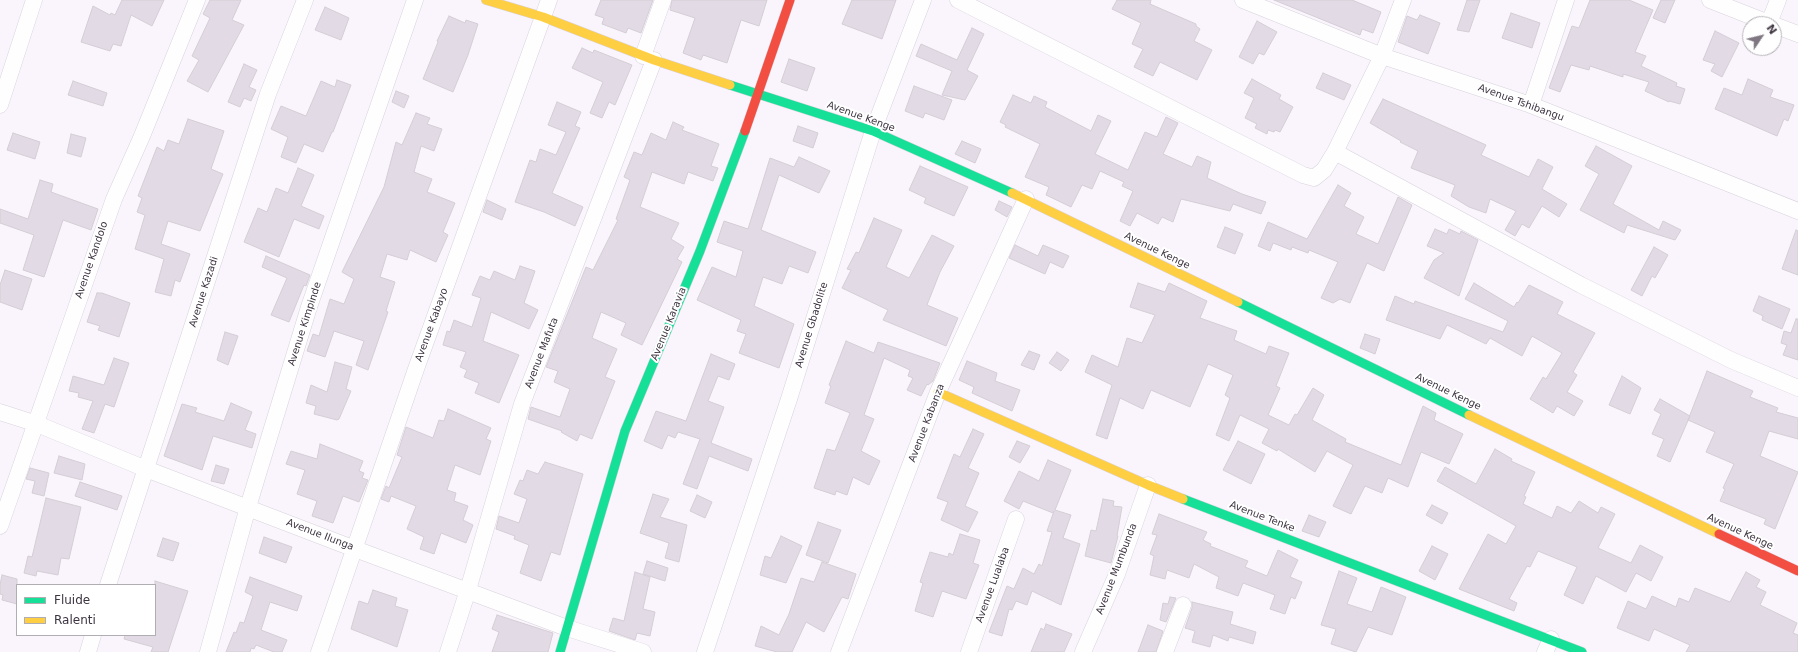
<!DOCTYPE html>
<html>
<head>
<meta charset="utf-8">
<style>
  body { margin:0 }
  #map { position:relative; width:1798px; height:652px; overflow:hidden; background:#faf5fc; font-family:"DejaVu Sans",sans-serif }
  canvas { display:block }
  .legend { position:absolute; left:16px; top:584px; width:140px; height:52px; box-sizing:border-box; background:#fff; border:1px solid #b1aeb3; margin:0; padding:5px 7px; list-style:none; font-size:12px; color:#3d3441 }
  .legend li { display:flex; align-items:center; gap:8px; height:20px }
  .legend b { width:20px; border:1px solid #b1aeb3 }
  .north { position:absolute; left:1742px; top:16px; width:40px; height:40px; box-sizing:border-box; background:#fff; border:1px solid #b1aeb3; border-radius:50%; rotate:55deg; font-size:11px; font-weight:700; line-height:16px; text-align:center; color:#3d3441 }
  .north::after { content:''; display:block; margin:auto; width:14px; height:18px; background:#7f7882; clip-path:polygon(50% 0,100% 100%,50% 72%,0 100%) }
</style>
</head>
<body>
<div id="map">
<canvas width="1798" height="652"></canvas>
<ul class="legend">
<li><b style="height:5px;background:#16e098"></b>Fluide</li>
<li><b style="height:5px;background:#ffcf43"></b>Ralenti</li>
</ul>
<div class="north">N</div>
</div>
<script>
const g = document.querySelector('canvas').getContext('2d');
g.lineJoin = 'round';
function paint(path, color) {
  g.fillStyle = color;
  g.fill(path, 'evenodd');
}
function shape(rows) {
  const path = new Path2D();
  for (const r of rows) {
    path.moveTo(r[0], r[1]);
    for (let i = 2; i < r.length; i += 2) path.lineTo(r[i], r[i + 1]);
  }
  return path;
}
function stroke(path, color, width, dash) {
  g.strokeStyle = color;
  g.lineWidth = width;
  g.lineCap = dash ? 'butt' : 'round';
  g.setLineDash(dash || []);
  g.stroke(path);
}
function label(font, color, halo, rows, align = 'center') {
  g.font = font + ' "DejaVu Sans",sans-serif';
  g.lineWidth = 4;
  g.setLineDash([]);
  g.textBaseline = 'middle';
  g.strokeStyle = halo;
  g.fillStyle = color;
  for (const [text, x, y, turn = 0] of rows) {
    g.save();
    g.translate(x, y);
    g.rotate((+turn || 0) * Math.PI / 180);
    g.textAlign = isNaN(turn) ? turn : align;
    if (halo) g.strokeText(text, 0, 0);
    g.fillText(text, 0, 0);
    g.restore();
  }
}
const building = shape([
  [122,0,164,0,152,26,131,15,121,46,113,44,110,51,81,42,93,6,110,15,111,13,115,15,122,0],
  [210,0,241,0,232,20,244,25,208,92,187,81,199,60,192,56,210,18,203,14,210,0],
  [601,0,653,0,641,33,628,28,626,33,602,24,604,18,595,15,601,0],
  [672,0,767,0,759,26,741,20,727,63,703,55,701,60,683,53,695,18,670,10,672,0],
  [852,0,896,0,882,39,842,24,852,0],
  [1117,0,1151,0,1150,4,1196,24,1196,26,1200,29,1194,41,1212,50,1197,80,1160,62,1153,76,1134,67,1143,49,1132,44,1141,23,1112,9,1117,0],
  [1274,0,1352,0,1381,12,1373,33,1362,29,1360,35,1274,0],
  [1467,0,1480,0,1469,32,1457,30,1467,0],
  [1590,0,1629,0,1653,10,1635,52,1646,56,1641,66,1677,83,1676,86,1685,89,1680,104,1669,101,1669,102,1645,91,1649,82,1623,74,1623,77,1590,66,1589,70,1571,65,1560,92,1549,88,1572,26,1579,28,1590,0],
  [1661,0,1675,0,1665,23,1653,18,1661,0],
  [325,7,349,18,341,40,315,30,325,7],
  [1511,13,1540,23,1532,48,1502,38,1511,13],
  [1420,15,1440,23,1428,54,1398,42,1407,16,1417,20,1420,15],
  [449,16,465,23,466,20,478,24,468,55,453,92,423,79,438,42,437,41,449,16],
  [1257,21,1277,32,1264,55,1259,53,1253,64,1239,57,1257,21],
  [972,28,984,34,967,70,978,76,965,100,942,95,952,71,916,56,921,44,957,60,972,28],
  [1715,31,1739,43,1722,77,1711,71,1715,64,1703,60,1715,31],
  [582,48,593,53,594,50,632,65,615,105,609,102,602,118,590,113,603,82,572,68,582,48],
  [789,59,815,68,807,91,781,82,789,59],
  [244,64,257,70,249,87,256,90,251,101,244,98,240,107,228,102,244,64],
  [1323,73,1351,85,1344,100,1316,88,1323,73],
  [1252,79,1281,95,1279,99,1293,107,1280,132,1275,130,1274,132,1268,130,1267,134,1255,128,1257,124,1245,118,1254,98,1244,93,1252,79],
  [1748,79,1773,90,1770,97,1794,105,1788,121,1784,119,1777,136,1715,109,1724,88,1742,95,1748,79],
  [337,80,351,85,333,132,332,132,323,152,304,144,296,163,281,157,288,137,271,129,281,106,306,116,321,81,335,87,337,80],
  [73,81,107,93,103,106,68,95,73,81],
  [914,86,952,100,944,120,925,113,923,118,905,111,914,86],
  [396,91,409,96,404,108,392,102,396,91],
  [1013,95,1031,103,1034,96,1047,102,1045,107,1091,131,1098,115,1111,121,1095,154,1128,170,1145,132,1157,137,1166,117,1178,123,1163,154,1192,167,1197,156,1211,162,1207,178,1242,194,1266,202,1261,214,1233,204,1230,211,1181,199,1173,222,1162,217,1158,224,1137,213,1130,226,1120,221,1133,191,1122,186,1124,182,1100,171,1092,189,1082,185,1071,207,1046,195,1049,187,1025,177,1040,144,1005,127,1006,125,1000,122,1013,95],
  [1383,99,1486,145,1481,155,1529,177,1538,159,1553,167,1542,189,1567,204,1559,217,1542,206,1529,228,1522,224,1515,236,1505,230,1516,211,1490,199,1486,213,1469,207,1451,196,1455,185,1411,168,1418,151,1400,142,1401,141,1370,123,1383,99],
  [557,102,581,112,575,126,580,128,552,193,583,207,575,226,544,212,515,202,530,160,536,162,540,149,556,155,566,132,548,125,557,102],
  [416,113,430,118,427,124,442,129,434,151,421,146,414,172,432,179,427,192,455,203,443,232,448,235,436,262,410,250,407,260,387,254,380,277,395,282,386,311,388,312,368,370,356,365,364,341,334,331,325,357,307,351,313,334,319,336,330,299,344,304,354,279,342,272,384,187,396,142,402,145,416,113],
  [188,119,224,131,211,169,223,174,200,231,168,221,161,244,190,254,180,282,175,280,171,296,155,292,164,259,135,249,145,215,137,212,142,198,138,196,157,147,164,151,168,140,179,144,188,119],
  [673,122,684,127,682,130,719,144,711,166,718,168,713,181,688,172,684,184,652,172,640,207,679,223,671,239,684,247,677,259,682,262,642,345,621,335,626,323,601,312,592,338,617,349,605,377,615,381,592,439,580,434,577,441,561,432,562,431,528,419,531,407,560,417,570,389,554,382,558,371,546,367,586,267,593,270,618,220,616,219,630,180,624,177,634,152,642,155,651,133,666,140,673,122],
  [798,126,818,133,813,148,793,141,798,126],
  [13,133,40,142,35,159,7,150,13,133],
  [71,134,86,138,81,157,67,153,71,134],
  [962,141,981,149,975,163,955,154,962,141],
  [1596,146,1632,166,1613,204,1659,230,1663,221,1681,230,1675,240,1627,225,1624,233,1580,210,1599,174,1585,166,1596,146],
  [799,157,830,171,819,193,779,175,761,230,816,252,808,273,789,266,782,284,763,277,754,306,794,324,779,368,739,353,746,334,737,331,741,320,697,300,712,267,736,277,743,251,717,242,724,221,748,229,770,158,794,167,799,157],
  [920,166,968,187,954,216,924,203,926,198,909,190,920,166],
  [298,168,314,175,301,206,324,216,319,229,294,219,279,257,244,242,258,208,267,212,276,188,288,193,298,168],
  [40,180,53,184,51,192,98,209,91,230,63,220,44,277,23,270,34,235,0,223,0,209,28,219,40,180],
  [1338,185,1351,193,1344,206,1364,217,1356,234,1378,244,1398,197,1412,205,1384,271,1367,263,1350,303,1340,299,1333,303,1321,298,1338,262,1309,250,1308,253,1292,247,1291,250,1273,243,1270,251,1258,246,1268,222,1307,239,1338,185],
  [487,200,506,209,502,220,483,212,487,200],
  [999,201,1012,207,1007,217,995,210,999,201],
  [874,218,902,230,886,267,909,278,932,235,954,246,940,272,927,305,958,318,946,346,883,320,888,310,842,288,851,270,847,269,856,252,859,253,874,218],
  [1225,227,1243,234,1235,254,1217,247,1225,227],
  [1435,229,1447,234,1449,229,1460,234,1461,231,1478,240,1459,296,1424,278,1434,260,1444,253,1427,246,1435,229],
  [1796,230,1798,231,1798,275,1782,269,1796,230],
  [1015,245,1038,256,1043,245,1069,256,1063,268,1050,262,1045,274,1009,258,1015,245],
  [1654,247,1668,255,1655,278,1652,276,1642,296,1631,290,1654,247],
  [266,256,310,275,306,286,304,285,289,322,271,315,287,278,262,267,266,256],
  [520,266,535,271,524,303,538,310,529,329,491,312,483,341,519,355,499,403,475,393,479,383,464,377,467,370,460,367,466,352,443,345,447,331,450,332,454,320,472,327,481,298,472,295,480,276,490,280,494,271,515,280,520,266],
  [5,270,32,279,22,310,0,302,0,285,5,270],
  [1138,283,1165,292,1169,283,1207,301,1200,318,1237,331,1234,340,1266,354,1269,346,1289,353,1276,386,1280,388,1268,415,1289,425,1295,414,1297,415,1313,388,1324,395,1312,420,1346,439,1345,442,1401,465,1423,406,1436,413,1434,420,1463,434,1449,464,1421,452,1408,487,1388,478,1382,493,1365,486,1351,514,1333,506,1353,465,1327,451,1315,472,1278,449,1277,451,1262,443,1269,429,1240,415,1229,441,1216,435,1230,398,1225,395,1233,375,1208,364,1190,407,1151,390,1143,409,1120,398,1107,439,1096,435,1112,385,1085,372,1092,355,1118,367,1127,338,1142,343,1155,315,1130,307,1138,283],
  [1474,283,1514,307,1517,302,1518,303,1529,285,1563,302,1557,314,1595,333,1573,372,1577,375,1567,392,1583,401,1574,416,1557,406,1553,413,1530,399,1543,377,1546,379,1562,353,1532,336,1522,356,1490,338,1486,344,1447,325,1440,339,1386,320,1395,296,1414,304,1415,301,1503,332,1508,321,1465,299,1474,283],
  [97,293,102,293,130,303,119,337,98,330,100,326,87,322,97,293],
  [1759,296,1790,309,1782,329,1762,320,1763,316,1753,311,1759,296],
  [1796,319,1798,319,1798,360,1783,355,1787,345,1781,343,1784,331,1791,333,1796,319],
  [225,332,238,336,228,365,217,360,225,332],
  [1365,334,1380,339,1375,354,1360,348,1365,334],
  [846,341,874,353,878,342,940,363,933,381,928,385,927,384,921,396,907,390,913,378,908,376,910,370,884,358,864,415,874,419,861,451,880,461,869,485,853,477,847,495,836,491,835,495,814,488,827,449,835,451,850,413,825,403,831,386,829,385,846,341],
  [1029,351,1040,355,1034,370,1021,365,1029,351],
  [1057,352,1069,360,1061,371,1049,363,1057,352],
  [711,354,735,364,729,380,718,376,708,401,724,407,711,443,752,459,748,471,709,456,697,489,683,484,700,439,678,432,675,438,668,435,662,449,644,441,656,411,686,421,711,354],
  [114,358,129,363,114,407,105,404,94,433,82,429,93,401,78,397,79,393,69,391,73,376,104,385,114,358],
  [967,361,997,373,995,381,1020,390,1012,411,972,393,974,387,959,380,967,361],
  [335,362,352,367,346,389,351,391,339,419,337,420,314,414,316,406,306,403,311,385,327,392,335,362],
  [1707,371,1753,391,1750,397,1778,408,1776,412,1798,418,1798,439,1769,431,1760,456,1798,472,1775,529,1764,524,1766,519,1720,501,1725,489,1723,488,1734,464,1706,452,1715,432,1688,420,1707,371],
  [1622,376,1641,388,1630,414,1609,405,1622,376],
  [1660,399,1690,416,1670,462,1657,456,1664,439,1652,434,1661,414,1654,410,1660,399],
  [231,403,252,412,245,430,256,434,252,448,213,436,202,470,164,456,182,404,197,408,195,412,224,421,231,403],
  [448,409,491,428,486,439,491,441,480,475,455,465,447,490,456,493,454,501,468,506,463,520,473,525,466,543,441,533,434,554,420,549,424,537,407,529,416,506,391,496,389,502,381,499,386,486,389,488,402,457,397,455,406,427,433,438,439,420,444,421,448,409],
  [973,429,984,434,968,468,979,473,965,506,978,512,968,532,941,520,948,502,937,498,954,454,960,457,973,429],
  [1017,441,1030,446,1020,463,1009,457,1017,441],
  [1238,441,1265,454,1251,484,1223,470,1238,441],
  [320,444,363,461,359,471,364,473,362,478,368,480,359,502,343,496,333,523,312,516,317,501,297,494,305,470,286,464,291,451,317,459,320,444],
  [1495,449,1512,459,1511,461,1535,472,1524,496,1526,497,1523,504,1552,518,1557,506,1571,513,1579,501,1598,513,1601,507,1615,514,1598,548,1631,563,1640,545,1663,557,1651,581,1636,573,1626,592,1596,576,1583,604,1564,595,1577,567,1538,551,1530,567,1527,566,1526,568,1509,599,1517,603,1514,611,1459,589,1488,534,1506,544,1516,526,1437,481,1445,467,1476,484,1495,449],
  [59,456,85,464,82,480,54,473,59,456],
  [1048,460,1071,470,1055,510,1071,515,1063,538,1080,544,1061,605,1032,591,1027,605,1016,601,1012,610,1009,609,1002,636,989,632,1007,586,1014,589,1023,568,1034,574,1039,564,1042,566,1052,532,1047,531,1054,511,1053,513,1023,501,1019,509,1004,501,1019,471,1039,481,1048,460],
  [545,462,583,474,560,555,551,552,541,581,520,573,529,545,514,539,515,536,496,529,499,516,519,523,527,499,514,494,520,480,523,481,527,470,538,474,545,462],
  [216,465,229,469,224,484,211,481,216,465],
  [30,468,49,473,44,496,32,493,35,481,26,479,30,468],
  [80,482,122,496,117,510,75,496,80,482],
  [653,494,669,499,660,517,687,525,679,562,665,558,669,543,640,533,653,494],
  [697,495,712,502,705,518,690,511,697,495],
  [46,498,81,507,69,559,61,558,58,575,37,571,36,576,24,573,28,556,32,557,46,498],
  [1103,499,1114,501,1113,506,1122,507,1117,536,1118,536,1111,563,1085,556,1091,530,1096,531,1103,499],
  [1432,505,1448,513,1442,524,1426,515,1432,505],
  [1159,514,1207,532,1203,540,1211,544,1210,546,1248,561,1245,567,1267,576,1278,550,1298,560,1290,577,1302,582,1295,599,1291,597,1285,614,1270,609,1275,595,1243,583,1238,596,1216,588,1219,577,1194,564,1189,578,1167,570,1165,579,1150,575,1154,556,1150,554,1157,535,1152,534,1159,514],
  [1309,515,1326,522,1319,537,1302,531,1309,515],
  [818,522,841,530,828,563,806,555,818,522],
  [960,534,980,540,973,563,979,565,966,599,942,591,933,617,915,611,923,583,920,582,930,552,948,557,949,553,953,555,960,534],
  [781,536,802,546,786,583,760,575,765,556,771,558,781,536],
  [264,537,292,547,286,563,259,553,264,537],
  [163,538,179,543,173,561,157,556,163,538],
  [1432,546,1448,554,1435,580,1419,571,1432,546],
  [647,561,668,568,665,581,643,574,647,561],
  [822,562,856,574,848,599,842,597,824,632,806,622,792,652,777,652,755,646,761,626,779,635,789,614,801,578,814,582,822,562],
  [1339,571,1357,578,1347,604,1372,612,1381,587,1406,597,1392,635,1368,627,1356,652,1331,644,1336,629,1321,625,1339,571],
  [635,572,650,577,643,609,655,612,650,636,637,633,635,640,609,631,613,618,624,621,635,572],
  [1746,572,1760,580,1756,587,1766,592,1760,605,1797,623,1793,633,1798,635,1798,652,1686,652,1690,645,1654,629,1649,641,1617,628,1628,601,1646,609,1652,596,1676,607,1679,598,1689,602,1695,588,1730,602,1746,572],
  [2,575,17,579,17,604,2,600,3,595,0,594,0,585,2,575],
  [250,577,302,596,297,611,270,602,261,630,287,640,282,652,274,652,256,645,254,649,251,648,250,652,226,652,234,632,236,633,240,622,244,623,253,596,245,592,250,577],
  [155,581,188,591,168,652,151,652,153,647,124,639,125,635,155,635,155,581],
  [373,590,397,598,395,606,408,610,397,647,351,629,359,601,368,604,373,590],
  [1170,597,1176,598,1166,622,1160,620,1163,603,1168,604,1170,597],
  [1192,602,1233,612,1230,624,1256,632,1253,644,1229,637,1228,641,1213,635,1210,647,1192,642,1195,631,1185,628,1192,608,1192,602],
  [497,615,553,633,548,652,492,652,499,632,492,629,497,615],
  [1046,624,1072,634,1064,652,1031,652,1041,628,1044,630,1046,624],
  [1148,625,1163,631,1156,652,1138,652,1148,625]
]);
paint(building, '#e2dbe5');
stroke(building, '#d4cdd6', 1);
const street = shape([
  [958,0,1303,175,1314,178,1324,170,1335,152,1382,56,1403,0],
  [1243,0,1382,56,1531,105,1798,211],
  [1710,0,1771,24],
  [1769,23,1778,0],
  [1774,25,1798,34],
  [643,56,663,0],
  [0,105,34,0],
  [1531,105,1566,0],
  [1335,152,1581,285,1731,360,1798,388],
  [0,412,37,424,146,469,355,549,567,628,643,652],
  [0,526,114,199,142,136,197,0],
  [108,585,268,94,305,0],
  [88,652,93,635],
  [208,652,248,507,309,307,415,0],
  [319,652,416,369,549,0],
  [448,652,468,590,522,404,654,60],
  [705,652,789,399,873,131,923,0],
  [839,652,938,392,1026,199],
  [969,652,1016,519],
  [1083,652,1117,574,1148,485],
  [1165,652,1183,605],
  [1545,652,1551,639]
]);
const fast = shape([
  [730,85,873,131,1012,193],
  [1238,302,1469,415],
  [1183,499,1582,652],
  [560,652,625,431,700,251,745,131]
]);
const slow = shape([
  [486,0,543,17,654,60,730,85],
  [1012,193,1238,302],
  [938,392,1148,485,1183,499],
  [1469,415,1719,534]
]);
const jam = shape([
  [745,131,790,0],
  [1719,534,1798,571]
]);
stroke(street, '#d9d2dc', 17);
stroke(fast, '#d9d2dc', 10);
stroke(slow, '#d9d2dc', 10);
stroke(jam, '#d9d2dc', 10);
stroke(street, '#fefeff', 16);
stroke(fast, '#16e098', 9);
stroke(slow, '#ffcf43', 9);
stroke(jam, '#f24e42', 9);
label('10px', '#3d3441', '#fff', [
  ["Avenue Tshibangu",1521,103,20],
  ["Avenue Kenge",861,117,20],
  ["Avenue Kenge",1157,251,26],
  ["Avenue Kandolo",92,260,-71],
  ["Avenue Kazadi",204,292,-72],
  ["Avenue Kimpinde",305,324,-72],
  ["Avenue Karavia",669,324,-68],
  ["Avenue Kabayo",432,325,-70],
  ["Avenue Gbadolite",812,325,-73],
  ["Avenue Mafuta",542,353,-69],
  ["Avenue Kenge",1448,392,26],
  ["Avenue Kabanza",927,423,-69],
  ["Avenue Tenke",1262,517,21],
  ["Avenue Kenge",1740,532,25],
  ["Avenue Ilunga",320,535,21],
  ["Avenue Mumbunda",1117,569,-69],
  ["Avenue Lualaba",993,585,-70]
]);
</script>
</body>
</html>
